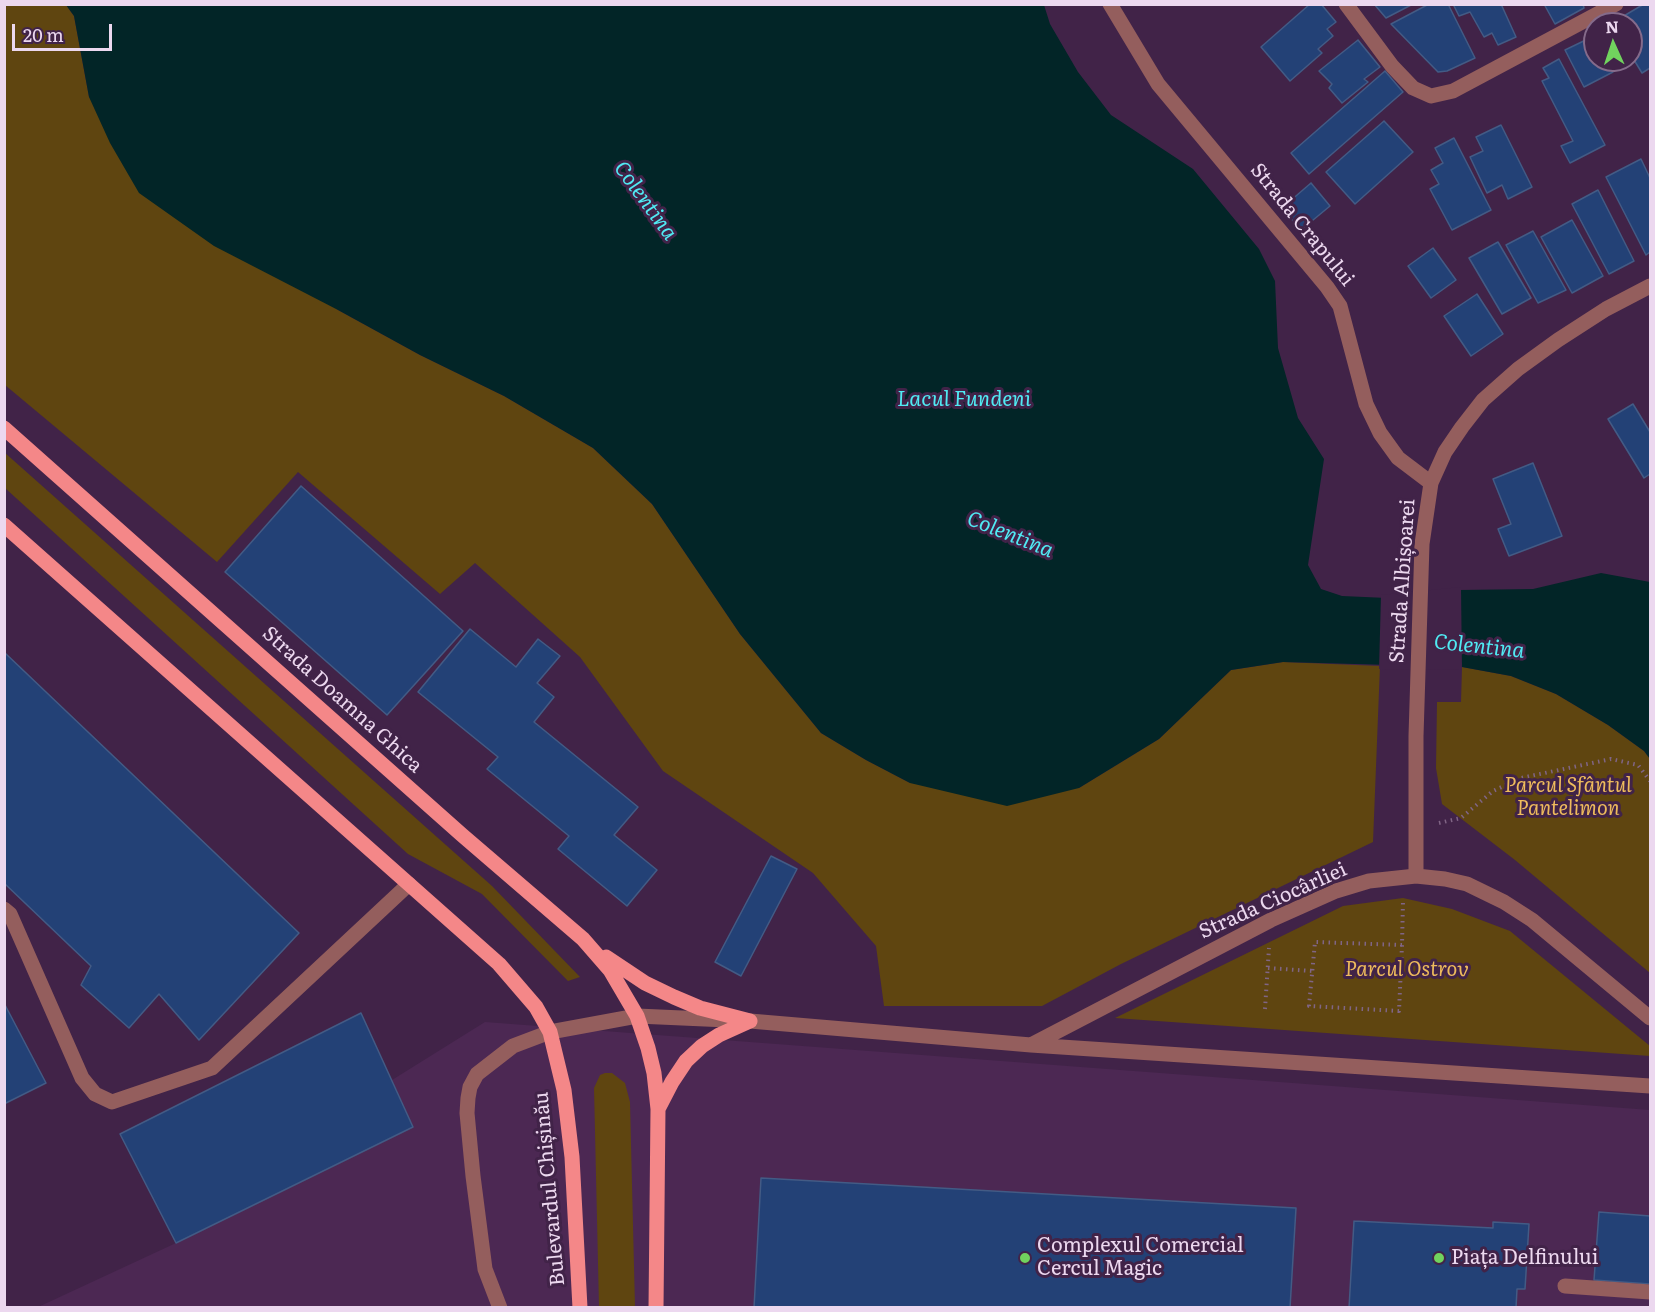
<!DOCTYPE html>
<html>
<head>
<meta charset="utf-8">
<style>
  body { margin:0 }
  #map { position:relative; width:1655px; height:1312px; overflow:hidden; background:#412348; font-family:Literata,serif }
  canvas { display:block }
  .frame { position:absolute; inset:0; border:6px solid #ecd8ef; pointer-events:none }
  .north { position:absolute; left:1583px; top:12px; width:60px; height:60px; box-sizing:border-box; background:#412348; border:2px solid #856b8b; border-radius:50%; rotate:357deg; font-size:16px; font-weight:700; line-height:24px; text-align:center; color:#ecd8ef }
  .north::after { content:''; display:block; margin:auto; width:21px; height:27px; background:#71d35e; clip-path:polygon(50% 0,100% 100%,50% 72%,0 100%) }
  .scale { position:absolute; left:12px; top:24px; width:100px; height:27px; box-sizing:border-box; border:3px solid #ecd8ef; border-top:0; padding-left:8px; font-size:18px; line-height:21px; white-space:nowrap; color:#ecd8ef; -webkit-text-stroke:4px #412348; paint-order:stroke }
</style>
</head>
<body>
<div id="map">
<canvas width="1655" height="1312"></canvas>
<div class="frame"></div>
<div class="north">N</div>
<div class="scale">20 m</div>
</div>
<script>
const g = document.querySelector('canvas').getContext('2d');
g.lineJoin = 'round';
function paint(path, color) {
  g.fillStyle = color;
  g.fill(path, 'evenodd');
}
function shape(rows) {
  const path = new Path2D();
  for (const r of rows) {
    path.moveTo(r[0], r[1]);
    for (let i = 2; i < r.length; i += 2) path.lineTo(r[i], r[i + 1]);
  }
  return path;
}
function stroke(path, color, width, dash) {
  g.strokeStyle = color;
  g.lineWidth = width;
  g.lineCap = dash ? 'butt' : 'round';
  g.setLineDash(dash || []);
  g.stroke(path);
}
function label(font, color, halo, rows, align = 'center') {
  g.font = font + ' Literata,serif';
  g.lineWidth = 6;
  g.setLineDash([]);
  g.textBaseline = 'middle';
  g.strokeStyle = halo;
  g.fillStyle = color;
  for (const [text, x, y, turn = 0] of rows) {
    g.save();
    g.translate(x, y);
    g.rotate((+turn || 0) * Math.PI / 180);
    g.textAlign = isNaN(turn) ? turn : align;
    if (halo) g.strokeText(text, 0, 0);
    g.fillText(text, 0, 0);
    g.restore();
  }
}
paint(shape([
  [485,1022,1650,1110,1650,1307,36,1308,176,1243,413,1127,392,1080]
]), '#4c2853');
paint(shape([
  [4,5,66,5,74,16,89,97,338,310,420,355,504,396,593,448,652,504,740,634,821,733,866,760,910,783,1079,788,1159,739,1231,670,1283,662,1380,666,1373,842,1121,964,1042,1006,884,1006,876,946,813,873,663,771,580,657,475,563,440,594,298,472,217,562,5,385],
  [4,452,492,886,580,977,568,981,482,894,408,854,5,488],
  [1462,667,1511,676,1556,694,1608,725,1644,751,1650,759,1650,973,1515,860,1442,804,1436,768,1437,702,1461,702],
  [1403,898,1452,909,1510,931,1650,1046,1650,1056,1115,1018,1343,906],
  [605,1073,612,1073,625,1083,630,1102,635,1307,599,1307,594,1088,600,1075]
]), '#5f4510');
paint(shape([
  [66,5,1044,5,1050,24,1078,72,1111,115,1193,169,1259,249,1275,281,1278,348,1298,418,1324,459,1308,565,1321,589,1342,596,1387,598,1460,590,1533,589,1601,573,1650,582,1650,759,1644,751,1608,725,1556,694,1511,676,1462,667,1283,662,1231,670,1159,739,1079,788,1007,806,910,783,866,760,821,733,740,634,652,504,593,448,504,396,420,355,338,310,214,246,139,193,110,143,89,97,74,16]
]), '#022527');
paint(shape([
  [1461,587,1462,670,1379,669,1381,595]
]), '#412348');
const building = shape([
  [1310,4,1321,4,1336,22,1327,29,1333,36,1318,49,1322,53,1290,81,1261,47,1310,4],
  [1374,4,1413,4,1386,18,1374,4],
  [1429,4,1448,4,1475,58,1447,71,1438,72,1391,24,1429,4],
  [1453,4,1501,4,1516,37,1498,45,1492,33,1484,37,1470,12,1459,16,1453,4],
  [1544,4,1583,4,1584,8,1555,24,1544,4],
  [1644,4,1650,4,1650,68,1642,73,1631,55,1631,24,1612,23,1644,4],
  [1594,36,1595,60,1606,60,1613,72,1584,87,1565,50,1594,36],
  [1358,40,1380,67,1364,79,1368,82,1342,103,1329,88,1332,84,1319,71,1358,40],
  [1559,59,1605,145,1570,163,1561,146,1573,141,1542,81,1549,78,1543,68,1559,59],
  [1385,71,1403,92,1309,174,1291,153,1385,71],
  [1384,121,1413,152,1355,204,1326,172,1384,121],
  [1501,125,1532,187,1508,199,1502,185,1487,193,1470,157,1483,151,1476,137,1501,125],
  [1454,138,1491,210,1452,230,1430,189,1439,184,1431,170,1443,163,1435,148,1454,138],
  [1641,159,1650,178,1650,252,1646,255,1606,177,1641,159],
  [1311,183,1330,206,1301,230,1282,208,1311,183],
  [1598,190,1634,261,1609,274,1572,204,1598,190],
  [1572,220,1603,276,1572,293,1541,237,1572,220],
  [1533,231,1566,290,1538,303,1506,245,1533,231],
  [1498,242,1531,298,1502,314,1469,258,1498,242],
  [1433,248,1456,280,1431,298,1408,266,1433,248],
  [1477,294,1503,334,1471,356,1444,316,1477,294],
  [1633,404,1650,432,1650,474,1644,478,1608,419,1633,404],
  [1533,463,1562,536,1509,556,1498,529,1511,524,1493,479,1533,463],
  [301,486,463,631,387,715,225,572,301,486],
  [470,629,516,667,538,639,560,656,537,683,554,697,534,722,638,807,614,835,657,870,627,906,558,849,569,836,487,769,498,757,418,692,470,629],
  [4,652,299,933,199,1040,159,994,129,1028,81,985,91,966,4,883,4,652],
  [771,856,797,869,741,976,715,962,771,856],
  [4,1003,46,1083,4,1104,4,1003],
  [361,1013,413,1127,176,1243,120,1134,361,1013],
  [761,1178,1296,1208,1290,1308,754,1308,761,1178],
  [1599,1212,1650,1216,1650,1284,1594,1280,1599,1212],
  [1354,1221,1493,1228,1493,1222,1529,1224,1525,1289,1517,1289,1516,1308,1349,1308,1354,1221]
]);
paint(building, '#234176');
stroke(building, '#435b85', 1.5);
stroke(shape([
  [1439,823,1461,818,1493,791,1521,778,1611,759,1638,765,1650,781],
  [1402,945,1315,942,1309,1006,1399,1011,1402,945,1403,901],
  [1268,968,1312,971],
  [1265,1009,1269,948]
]), '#806585', 4, [1.5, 4.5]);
stroke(shape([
  [1110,4,1158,84,1327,287,1340,306,1366,404,1380,433,1398,458,1431,483],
  [1346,4,1392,66,1413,88,1431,96,1453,91,1616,4],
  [1416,876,1416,736,1422,544,1431,483,1445,452,1462,427,1483,400,1518,369,1558,340,1606,309,1650,286],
  [4,909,10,914,82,1078,95,1094,112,1102,212,1068,409,884],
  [1031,1045,1271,920,1336,891,1369,881,1416,876,1445,879,1467,884,1504,902,1532,920,1650,1018],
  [1565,1286,1650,1292],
  [500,1308,485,1269,473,1176,467,1113,468,1098,470,1087,477,1074,513,1046,550,1032,637,1016,750,1021,1031,1045,1650,1086]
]), '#945e5d', 15);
stroke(shape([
  [4,428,462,835,583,939,610,970,637,1016,648,1048,654,1073,658,1109,656,1308],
  [4,525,499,964,536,1007,550,1032,564,1090,572,1157,580,1308],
  [606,957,645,983,674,997,700,1008,750,1021],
  [658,1109,672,1082,686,1061,702,1046,719,1035,750,1021]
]), '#f48788', 15);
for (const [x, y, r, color] of [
  [1025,1258,6,"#71d35e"],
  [1439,1258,6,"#71d35e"]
]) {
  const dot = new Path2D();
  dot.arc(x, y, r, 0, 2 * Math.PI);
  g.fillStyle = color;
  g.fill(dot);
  stroke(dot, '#412348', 2);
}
label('20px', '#ecd8ef', '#412348', [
  ["Strada Crapului",1302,225,51],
  ["Strada Albișoarei",1403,581,-86],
  ["Strada Doamna Ghica",342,700,42],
  ["Strada Ciocârliei",1273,901,-24],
  ["Bulevardul Chișinău",550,1189,-95]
]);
label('italic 20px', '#eebb5c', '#412348', [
  ["Parcul Sfântul",1568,786],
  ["Pantelimon",1568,809],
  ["Parcul Ostrov",1407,970]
]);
label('20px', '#ecd8ef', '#412348', [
  ["Complexul Comercial",1037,1246],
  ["Cercul Magic",1037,1269],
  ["Piața Delfinului",1451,1258]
], 'left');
label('italic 21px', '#50eaf3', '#412348', [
  ["Colentina",645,201,54],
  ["Lacul Fundeni",964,400],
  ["Colentina",1010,535,22],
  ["Colentina",1479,647,6]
]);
</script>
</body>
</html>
